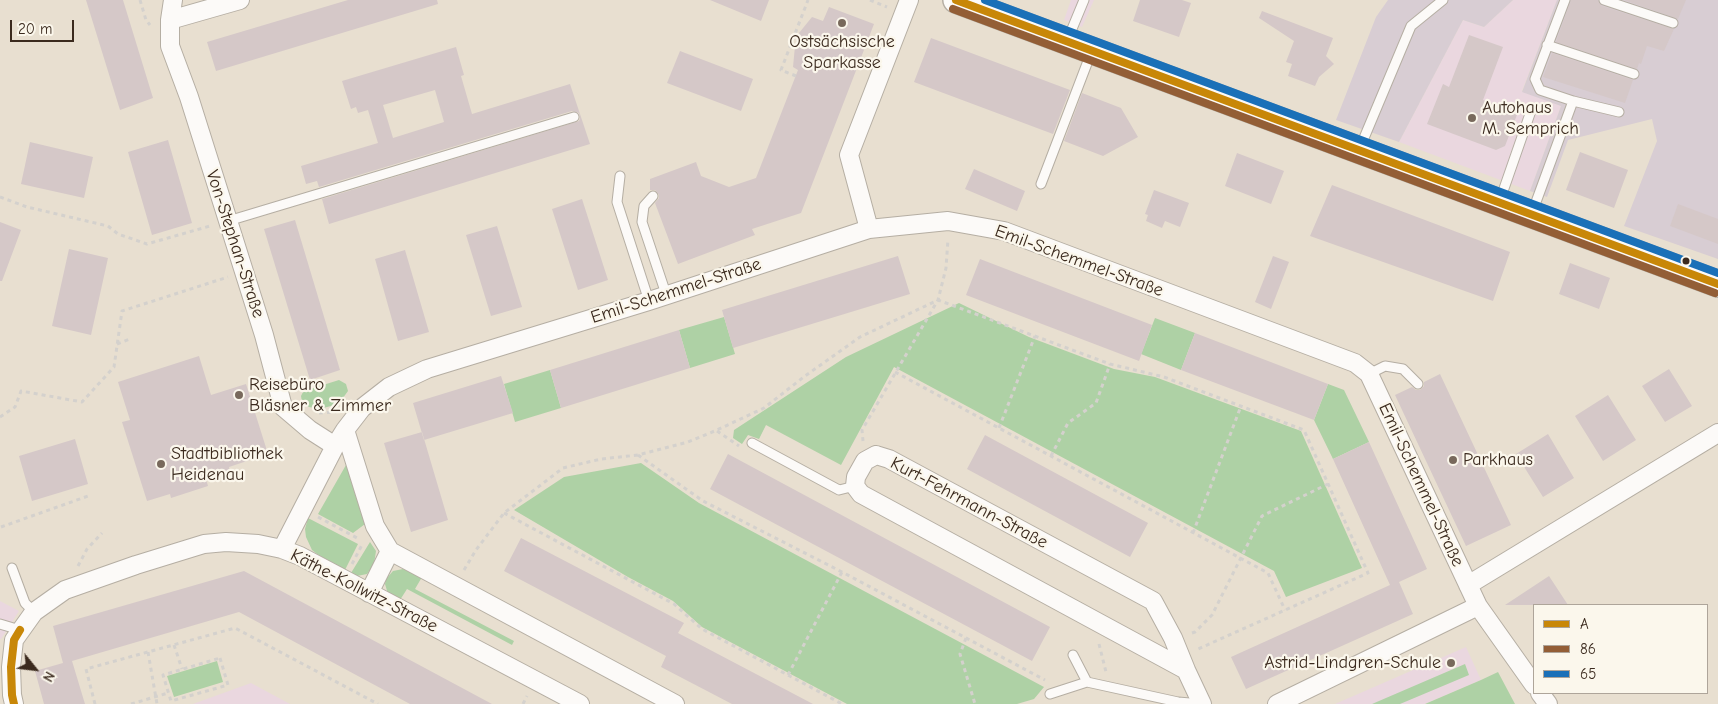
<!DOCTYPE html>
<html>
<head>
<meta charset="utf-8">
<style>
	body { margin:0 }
	#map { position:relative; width:1718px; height:704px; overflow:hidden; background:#e8dfd0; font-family:"Comic Neue",sans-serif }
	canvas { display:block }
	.legend { position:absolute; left:1533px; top:604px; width:175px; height:90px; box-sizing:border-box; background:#fbf7ec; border:1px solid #aea59a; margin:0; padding:6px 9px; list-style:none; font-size:15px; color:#3b2a1e }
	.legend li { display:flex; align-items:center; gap:10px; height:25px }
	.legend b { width:25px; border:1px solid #aea59a }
	.north { position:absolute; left:10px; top:644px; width:50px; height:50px; -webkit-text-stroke:4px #fbf7ec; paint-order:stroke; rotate:119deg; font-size:14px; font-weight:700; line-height:20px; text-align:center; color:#3b2a1e }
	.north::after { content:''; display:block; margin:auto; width:18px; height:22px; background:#3b2a1e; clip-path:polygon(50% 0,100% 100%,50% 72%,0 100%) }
	.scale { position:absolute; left:10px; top:20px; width:64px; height:22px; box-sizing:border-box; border:2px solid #3b2a1e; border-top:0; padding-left:6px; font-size:15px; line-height:18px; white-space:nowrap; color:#3b2a1e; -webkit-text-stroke:4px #fbf7ec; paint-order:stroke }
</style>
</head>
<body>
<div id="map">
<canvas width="1718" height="704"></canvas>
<ul class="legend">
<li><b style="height:6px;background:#c88708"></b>A</li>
<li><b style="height:6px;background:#935e36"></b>86</li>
<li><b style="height:6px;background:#1a70b8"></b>65</li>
</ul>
<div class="north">N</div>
<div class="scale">20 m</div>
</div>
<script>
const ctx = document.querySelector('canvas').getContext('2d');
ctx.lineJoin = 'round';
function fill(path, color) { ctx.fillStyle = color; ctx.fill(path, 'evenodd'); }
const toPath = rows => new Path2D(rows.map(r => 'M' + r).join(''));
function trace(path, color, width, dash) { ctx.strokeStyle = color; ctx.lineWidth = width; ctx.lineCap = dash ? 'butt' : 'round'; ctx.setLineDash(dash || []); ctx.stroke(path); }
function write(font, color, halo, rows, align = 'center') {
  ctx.font = font + ' "Comic Neue",sans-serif'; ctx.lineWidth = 4.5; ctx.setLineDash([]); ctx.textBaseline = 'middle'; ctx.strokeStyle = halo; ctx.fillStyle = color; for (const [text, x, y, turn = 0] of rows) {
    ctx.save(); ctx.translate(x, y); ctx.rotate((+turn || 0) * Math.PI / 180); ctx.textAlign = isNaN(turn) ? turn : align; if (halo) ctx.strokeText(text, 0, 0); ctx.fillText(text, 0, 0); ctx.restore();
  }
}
fill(toPath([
	[1071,0,1094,0,1082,27,1064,20],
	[1513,0,1557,0,1522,91,1561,106,1530,191,1399,142,1463,20,1484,27],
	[0,601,19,611,1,639,0,639],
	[1466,647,1481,680,1425,704,1335,704],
	[251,683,290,704,193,704]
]), '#ead7df');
fill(toPath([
	[1388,0,1513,0,1484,27,1463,20,1399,142,1336,120,1376,17],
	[1557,0,1718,0,1718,259,1624,226,1657,141,1652,119,1568,140,1547,197,1530,191,1561,106,1522,92]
]), '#d8cdd3');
fill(toPath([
	[959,303,1029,337,1114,369,1155,377,1301,431,1362,568,1286,597,1274,571,894,367,841,465,766,425,759,439,748,435,742,444,733,438,734,430,846,357],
	[724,317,735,354,690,368,679,330],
	[1155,318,1195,333,1181,370,1141,354],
	[550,370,561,408,515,422,504,384],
	[339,380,346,384,348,391,340,402,335,405,319,409,309,407,302,402,301,396,303,392,307,390],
	[1328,384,1344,390,1369,442,1333,459,1314,420],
	[641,463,699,503,1044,687,1034,699,1017,704,847,704,702,627,673,601,628,577,514,510,564,477],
	[346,465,348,466,365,524,353,533,318,514],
	[308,518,358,544,345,570,317,554,312,550,306,537,305,529],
	[370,542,376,551,374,564,367,574,357,576,351,573],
	[403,569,422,577,415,589,514,641,512,645,407,589,400,600,388,594,385,584,386,579,393,571],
	[217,661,223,682,174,697,167,676],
	[1465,664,1469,675,1400,704,1372,704],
	[1498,672,1515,704,1425,704,1481,680]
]), '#aed1a5');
fill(toPath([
	[86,0,123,0,153,98,120,110],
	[348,0,437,0,438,4,216,71,207,42],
	[710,0,769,0,761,21],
	[1140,0,1182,0,1191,3,1179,37,1133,21],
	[1571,0,1598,0,1602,6,1674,29,1664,51,1647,46,1641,64,1639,63,1637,69,1556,42],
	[1624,0,1686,0,1678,19],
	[829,7,874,24,801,213,752,229,755,235,678,264,655,203,659,198,659,195,655,190,650,190,650,179,696,162,701,176,729,187,756,178,798,70,793,67,795,46,799,33,812,17,823,21],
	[1262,11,1333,38,1326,56,1334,64,1319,77,1315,86,1288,76,1292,64,1286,62,1294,41,1259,18],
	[1469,35,1503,47,1483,100,1518,112,1505,146,1496,150,1427,124,1443,84,1449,87],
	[931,38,1070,90,1053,134,914,82],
	[456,47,464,75,461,76,472,114,570,84,590,144,329,224,322,199,579,121,580,118,579,113,572,111,319,187,317,181,306,184,301,166,378,143,368,110,358,113,356,107,351,109,342,81],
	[435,90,444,122,393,138,383,105],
	[680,51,753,79,741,111,667,83],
	[1552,53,1633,80,1625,103,1543,77],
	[1082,93,1121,108,1138,137,1103,156,1064,141],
	[168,140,192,223,152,235,128,152],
	[30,142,93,157,84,198,21,184],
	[1580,152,1628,170,1614,208,1566,190],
	[1237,153,1284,171,1271,204,1225,186],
	[974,169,1025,191,1017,211,965,189],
	[1332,185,1510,252,1493,301,1310,236],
	[1154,190,1189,203,1180,227,1165,221,1162,228,1146,221,1148,215,1145,214],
	[582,199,608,280,578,290,552,209],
	[1678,204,1718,219,1718,244,1670,226],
	[295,220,340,370,310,380,264,229],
	[0,222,21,230,2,281,0,281],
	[497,226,522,307,491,316,466,235],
	[69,249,108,258,91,335,52,326],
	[405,250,429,332,398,341,375,259],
	[898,256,910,294,733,348,722,310],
	[1273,256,1289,262,1271,309,1255,302],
	[980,259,1152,325,1139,361,966,295],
	[1570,263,1610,278,1599,309,1559,294],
	[679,330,690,368,561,408,550,370],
	[1195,333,1328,384,1314,420,1181,370],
	[199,356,211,395,246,384,268,454,229,467,230,472,206,479,208,486,171,498,170,494,147,501,122,422,130,420,118,382],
	[1669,369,1692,406,1665,422,1642,386],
	[1440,374,1511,525,1466,546,1395,395,1412,387,1416,390,1420,390,1424,386,1424,382],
	[501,376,513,413,424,440,413,403],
	[1608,395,1636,440,1603,461,1575,416],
	[422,432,448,520,411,532,384,443],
	[1548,434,1574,478,1543,497,1516,454],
	[985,435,1148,523,1130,557,967,469],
	[75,439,88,484,32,501,19,456],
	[1369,442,1427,569,1399,582,1413,614,1246,689,1231,657,1390,585,1333,459],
	[728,454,1050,627,1032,661,710,489],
	[521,538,684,623,678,633,813,704,732,704,661,667,666,656,504,571],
	[244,571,492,704,410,704,239,612,72,661,85,704,44,704,35,671,63,663,53,626],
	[1549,576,1568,605,1505,605]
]), '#d5c8c8');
const lane = toPath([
	[1604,0,1673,23],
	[1067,41,1084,0],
	[1547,45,1634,74],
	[1573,101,1619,112],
	[1359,150,1411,26,1443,0],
	[620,176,617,202,649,301],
	[1041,184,1091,53],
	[653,196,644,206,642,222,666,294],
	[1500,200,1532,108],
	[1532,213,1573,101,1540,90,1535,79,1565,0],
	[228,221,574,117],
	[1369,374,1385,366,1403,369,1418,384],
	[752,443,839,490,855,486],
	[12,568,25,603,34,612],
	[0,624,20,630],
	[1073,655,1087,682],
	[1050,694,1087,682,1178,702,1202,704]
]);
const street = toPath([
	[173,0,170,20,170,46,189,97,264,335,283,407,310,430,335,446],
	[170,20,240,0],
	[869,229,849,155,909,0],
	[345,430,375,526,390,551,369,593],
	[876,455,889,459,1153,601,1173,638,1186,670,861,494,855,486,856,477,865,461,876,455],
	[282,549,335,446,345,430,362,408,389,387,427,369,649,301,869,229,948,221,1004,231,1355,363,1369,374,1478,606,1534,685],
	[390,551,675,704],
	[1468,585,1718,433],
	[1186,670,1202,704],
	[1540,693,1548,704],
	[14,704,12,695,11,667,14,640,34,612,65,590,136,565,204,544,226,542,258,544,282,549,300,556,580,704],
	[1277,704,1478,606]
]);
const secondary = toPath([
	[956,0,1718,284]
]);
trace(lane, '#b5aea3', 11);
trace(street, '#b5aea3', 20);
trace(secondary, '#b5aea3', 28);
trace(toPath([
	[140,0,146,20,150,25],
	[870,0,887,7],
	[796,76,781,70,808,0],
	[0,197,27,207,108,226,118,234,147,244,210,226],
	[117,344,130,339],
	[895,372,1268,573,1285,610],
	[319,413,336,412],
	[0,417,15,407,21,391,82,402,114,367,122,311,228,277],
	[999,428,1035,336],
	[717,431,739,446],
	[863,441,862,430,938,300,946,268,948,239],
	[638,455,703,501,842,572,1045,680],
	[1051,456,1068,423,1096,403,1110,364],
	[504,513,674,604,702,629,842,704],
	[318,517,359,539],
	[1,527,91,495],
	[1193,533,1241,406],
	[352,564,363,543],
	[78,566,87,549,102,533],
	[464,570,476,550,504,513,563,468,601,459,638,455,688,442,717,430,764,408,805,376,860,337,938,300,1110,364,1164,377,1304,430,1368,573,1198,649],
	[1192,633,1195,632,1212,615,1262,516,1328,484],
	[966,638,960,654,975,704],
	[1099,644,1106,672],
	[174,645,182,669],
	[148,652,157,704],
	[220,658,228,685,171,701,163,675,220,658],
	[788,675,842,572],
	[95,704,86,669,235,628,378,704],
	[131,704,168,693],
	[523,704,527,696]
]), '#d4d1cd', 3, [4, 4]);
trace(lane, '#fcfaf8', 9);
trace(street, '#fcfaf8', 18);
trace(secondary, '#fcfaf8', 25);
trace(toPath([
	[956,0,1718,284],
	[14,704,12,695,11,667,14,640,20,630]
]), '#c88708', 8);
trace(toPath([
	[953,9,1715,293]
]), '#935e36', 8);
trace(toPath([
	[985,0,1718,273]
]), '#1a70b8', 8);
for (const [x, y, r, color] of [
	[842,23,5,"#78695c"],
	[1472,118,5,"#78695c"],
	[1686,261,4.5,"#3b2a1e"],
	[239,395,5,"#78695c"],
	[1453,460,5,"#78695c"],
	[161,464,5,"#78695c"],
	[1451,663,5,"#78695c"]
]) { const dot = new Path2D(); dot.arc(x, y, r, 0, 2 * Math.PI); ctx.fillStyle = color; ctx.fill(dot); trace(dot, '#fbf7ec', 2); }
write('18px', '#3b2a1e', '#fbf7ec', [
	["Ostsächsische",842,42,"center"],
	["Sparkasse",842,63,"center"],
	["Autohaus",1482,108],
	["M. Semprich",1482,129],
	["Reisebüro",249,385],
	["Bläsner & Zimmer",249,406],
	["Stadtbibliothek",171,454],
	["Heidenau",171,475],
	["Parkhaus",1463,460],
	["Astrid-Lindgren-Schule",1441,663,"right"]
], 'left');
write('18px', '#3b2a1e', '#fbf7ec', [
	["Von-Stephan-Straße",235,244,72],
	["Emil-Schemmel-Straße",1079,261,20],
	["Emil-Schemmel-Straße",676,291,-18],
	["Emil-Schemmel-Straße",1421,485,65],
	["Kurt-Fehrmann-Straße",969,503,28],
	["Käthe-Kollwitz-Straße",364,591,27]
]);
</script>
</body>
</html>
